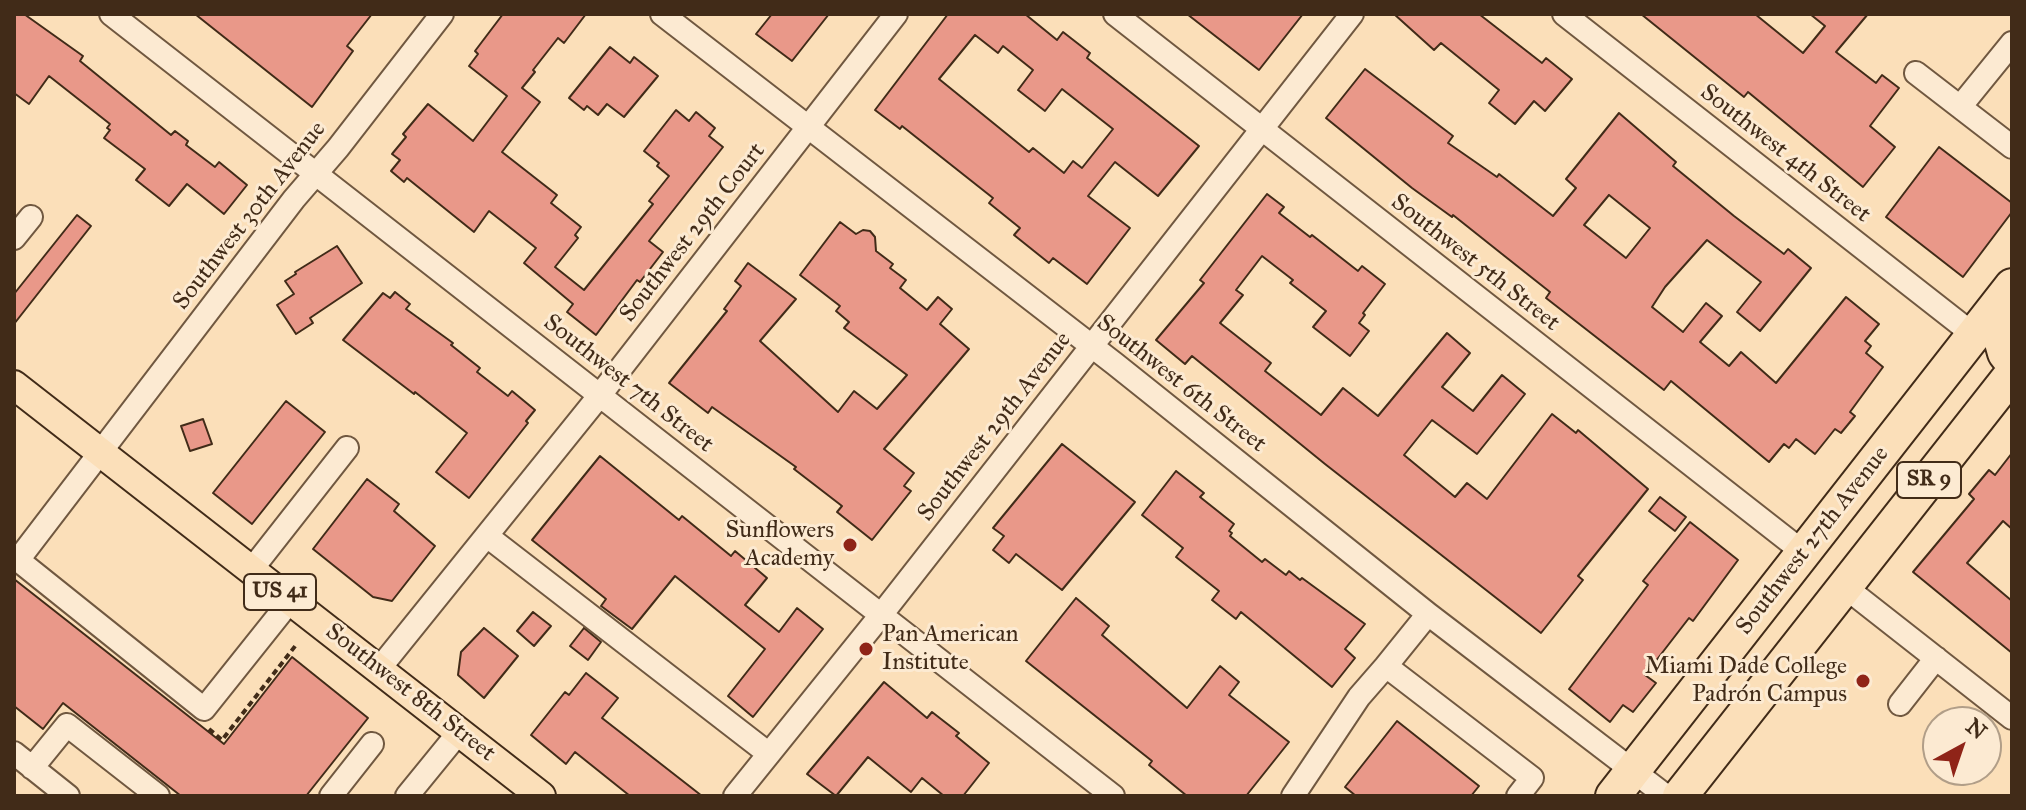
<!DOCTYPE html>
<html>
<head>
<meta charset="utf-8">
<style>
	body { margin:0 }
	#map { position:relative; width:2026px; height:810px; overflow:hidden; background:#fbdfb9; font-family:"IM FELL Great Primer",serif }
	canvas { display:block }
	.frame { position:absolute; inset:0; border:16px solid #412b18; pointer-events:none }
	.north { position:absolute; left:1922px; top:706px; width:80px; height:80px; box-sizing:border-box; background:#fcead2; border:2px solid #b19e88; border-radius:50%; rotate:40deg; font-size:22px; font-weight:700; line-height:32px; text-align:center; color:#412b18 }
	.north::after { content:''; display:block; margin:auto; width:28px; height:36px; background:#8f2418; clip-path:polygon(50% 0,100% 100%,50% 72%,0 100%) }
</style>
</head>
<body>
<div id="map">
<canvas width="2026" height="810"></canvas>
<div class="frame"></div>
<div class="north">N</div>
</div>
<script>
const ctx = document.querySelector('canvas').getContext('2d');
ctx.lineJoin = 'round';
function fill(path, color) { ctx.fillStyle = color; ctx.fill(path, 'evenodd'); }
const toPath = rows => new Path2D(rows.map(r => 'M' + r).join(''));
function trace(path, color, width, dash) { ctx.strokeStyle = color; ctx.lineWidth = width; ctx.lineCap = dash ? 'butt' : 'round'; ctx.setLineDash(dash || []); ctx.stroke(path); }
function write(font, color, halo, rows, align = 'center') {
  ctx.font = font + ' "IM FELL Great Primer",serif'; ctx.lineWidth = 6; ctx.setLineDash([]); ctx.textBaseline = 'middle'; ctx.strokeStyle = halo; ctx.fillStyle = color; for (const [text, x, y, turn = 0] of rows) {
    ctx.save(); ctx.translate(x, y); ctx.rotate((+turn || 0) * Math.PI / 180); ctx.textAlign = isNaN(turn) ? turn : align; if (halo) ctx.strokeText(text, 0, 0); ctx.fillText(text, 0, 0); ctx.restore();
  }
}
const building = toPath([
	[14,14,24,14,83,56,80,61,171,135,175,131,188,141,186,145,215,167,219,162,247,185,224,214,187,184,169,206,136,180,145,169,104,138,110,130,107,128,110,124,49,76,29,104,14,93,14,14],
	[195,14,372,14,347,46,353,51,312,107,195,14],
	[503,14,586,14,564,43,558,38,533,70,535,72,522,88,540,102,502,152,557,195,551,203,581,227,575,235,578,238,555,267,584,290,653,204,649,201,669,176,657,166,659,163,644,151,676,110,689,121,696,112,715,128,709,136,723,147,649,241,663,252,640,282,637,280,596,335,567,312,573,304,524,263,536,248,489,211,474,232,407,178,404,182,391,171,400,160,392,154,406,137,403,134,428,104,473,141,507,96,469,66,478,54,475,51,503,14],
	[772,14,829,14,792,61,756,34,772,14],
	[948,14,1025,14,1057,40,1063,32,1090,53,1087,58,1199,146,1158,196,1115,162,1088,196,1130,228,1087,284,1053,258,1049,263,1014,235,1020,228,989,203,993,198,902,126,900,129,875,110,948,14],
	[975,35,998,53,1003,46,1033,70,1018,90,1045,111,1062,89,1113,129,1082,168,1073,161,1064,173,1033,148,1029,152,939,79,975,35],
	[1187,14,1303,14,1259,70,1187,14],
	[1394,14,1479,14,1542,63,1546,58,1572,79,1545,111,1534,101,1515,124,1489,103,1499,90,1441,43,1434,50,1394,14],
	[1641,14,1755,14,1803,53,1825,26,1810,14,1868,14,1836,52,1876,83,1882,75,1899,88,1870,126,1895,147,1863,187,1748,92,1744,97,1641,14],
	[610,47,630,63,634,57,658,76,624,117,607,104,598,115,587,106,584,110,569,98,610,47],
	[1365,69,1453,136,1448,143,1497,177,1499,174,1553,216,1576,188,1566,179,1619,113,1676,162,1673,166,1734,216,1784,254,1788,249,1811,268,1760,331,1737,312,1761,282,1707,240,1665,287,1652,307,1683,332,1706,303,1722,316,1700,342,1729,366,1741,352,1776,383,1846,297,1879,324,1865,341,1871,346,1866,353,1883,367,1850,412,1855,416,1841,433,1835,429,1815,454,1796,439,1789,448,1784,444,1769,462,1671,381,1664,390,1546,298,1550,292,1502,254,1453,215,1452,217,1412,188,1326,118,1365,69],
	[1609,195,1650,228,1626,258,1584,225,1609,195],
	[1939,147,2012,203,2012,212,1963,277,1886,217,1939,147],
	[1267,194,1284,207,1279,213,1310,237,1312,235,1358,271,1362,266,1385,284,1363,313,1365,315,1359,323,1369,331,1350,356,1313,327,1326,311,1290,283,1293,280,1262,256,1236,290,1243,295,1220,323,1271,363,1265,371,1321,415,1343,388,1378,416,1447,333,1470,353,1442,387,1473,411,1502,375,1525,394,1477,454,1432,420,1404,455,1455,497,1467,483,1487,499,1552,414,1576,433,1578,430,1648,489,1578,576,1583,580,1541,633,1325,464,1192,356,1185,364,1156,340,1204,283,1200,280,1267,194],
	[77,215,91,226,14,324,14,294,77,215],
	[840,222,856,234,863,230,870,231,875,237,876,251,893,264,890,268,906,280,900,288,927,310,938,297,952,309,940,324,969,349,884,449,914,473,904,486,911,491,872,540,837,512,842,506,794,469,796,467,712,407,708,413,669,383,727,311,724,309,741,286,735,281,748,263,796,299,760,341,838,412,854,391,877,409,907,375,844,328,849,322,836,311,840,306,800,275,840,222],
	[337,246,362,283,310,318,313,323,296,334,277,305,294,294,285,281,296,274,295,272,337,246],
	[395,292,410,304,406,309,453,343,451,345,480,368,477,372,508,396,512,391,535,410,526,421,528,423,469,498,436,472,467,433,415,392,414,394,343,340,383,293,390,298,395,292],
	[286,401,325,432,252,524,213,493,286,401],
	[203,419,212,444,190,451,181,426,203,419],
	[1062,444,1135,502,1062,590,1016,554,1009,563,993,550,1004,536,993,528,1062,444],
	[2012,453,2012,529,2003,521,1967,563,2012,601,2012,653,1913,572,1974,499,1969,494,1989,470,1995,475,2012,453],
	[600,456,679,520,682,516,731,556,735,551,767,578,745,605,779,632,797,608,823,629,753,717,728,696,765,649,675,576,632,629,601,606,606,599,532,540,600,456],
	[1176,471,1204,493,1200,497,1234,524,1229,531,1232,533,1230,536,1262,562,1265,559,1286,575,1289,571,1300,580,1302,578,1365,624,1345,649,1355,658,1332,687,1241,612,1236,619,1212,600,1219,591,1176,557,1183,548,1142,515,1176,471],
	[367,479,399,504,394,511,435,546,392,601,373,597,313,549,367,479],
	[1660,497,1686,517,1675,531,1649,511,1660,497],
	[1690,522,1738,560,1693,621,1689,618,1645,675,1656,683,1633,712,1623,705,1610,722,1569,689,1648,585,1643,581,1690,522],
	[14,579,224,744,292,657,368,718,306,796,181,796,63,703,43,729,14,706,14,579],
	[1076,598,1109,626,1102,635,1187,708,1220,666,1239,682,1229,695,1289,742,1246,796,1187,796,1149,765,1152,761,1026,661,1076,598],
	[533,612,551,626,534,646,517,631,533,612],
	[484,628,518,656,484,698,458,675,461,652,484,628],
	[584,628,601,642,588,660,570,646,584,628],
	[586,673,618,698,602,718,702,796,630,796,575,752,566,764,531,735,565,692,569,695,586,673],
	[884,682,927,718,932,712,959,733,956,736,989,763,963,796,944,796,922,778,911,792,868,757,836,796,807,774,884,682],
	[1397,721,1479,786,1471,796,1356,796,1345,787,1397,721]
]);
fill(building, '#e99889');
trace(building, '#412b18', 2);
const minor = toPath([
	[111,14,1113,796],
	[662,14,1115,364,1428,614,1666,796],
	[1115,14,1803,552],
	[1564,14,1974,335],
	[1916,73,2012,147],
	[1960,107,2012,43],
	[14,238,31,217],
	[487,536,769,754],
	[252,569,347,448],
	[1845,587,2012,718],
	[291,600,204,709,18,560,294,199,338,148,442,14],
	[1428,614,1386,666,1532,778,1518,796],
	[379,669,600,395,896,14],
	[1900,704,1936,658],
	[14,753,68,796],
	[32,768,67,725,158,796],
	[331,796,372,744],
	[407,796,460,731],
	[735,796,881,615,1352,14],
	[1293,796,1359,697,1386,666]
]);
const major = toPath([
	[14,385,541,796]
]);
const highway = toPath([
	[2008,296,1998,328,2005,353,2012,362],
	[1613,796,2012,286],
	[1680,796,2012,374]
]);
trace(minor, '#705840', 26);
trace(major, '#412b18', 32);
trace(highway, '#412b18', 38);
trace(toPath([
	[209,729,222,740,296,645]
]), '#412b18', 4, [6, 4]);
trace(minor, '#fcead2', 22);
trace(major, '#fbdfb9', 28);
trace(highway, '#fbdfb9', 34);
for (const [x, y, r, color] of [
	[850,545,8,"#8f2418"],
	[866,649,8,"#8f2418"],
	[1863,681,8,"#8f2418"]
]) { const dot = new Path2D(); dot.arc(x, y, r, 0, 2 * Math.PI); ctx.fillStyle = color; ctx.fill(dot); trace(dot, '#fcead2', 3); }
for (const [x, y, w] of [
	[1929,480,64],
	[280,592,72]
]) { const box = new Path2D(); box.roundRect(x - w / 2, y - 18, w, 36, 6); ctx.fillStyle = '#fcead2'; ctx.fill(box); trace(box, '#412b18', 2); }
write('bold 22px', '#412b18', null, [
	["SR 9",1929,480],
	["US 41",280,592]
]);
write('24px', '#412b18', '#fcead2', [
	["Southwest 4th Street",1785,154,38],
	["Southwest 30th Avenue",250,216,-52],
	["Southwest 29th Court",693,233,-52],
	["Southwest 5th Street",1475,263,38],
	["Southwest 7th Street",628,384,38],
	["Southwest 6th Street",1181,384,38],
	["Southwest 29th Avenue",995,427,-52],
	["Southwest 27th Avenue",1813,541,-52],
	["Southwest 8th Street",410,693,38]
]);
write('24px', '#412b18', '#fcead2', [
	["Sunflowers",834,531],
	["Academy",834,559],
	["Pan American",882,635,"left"],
	["Institute",882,663,"left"],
	["Miami Dade College",1847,667],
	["Padrón Campus",1847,695]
], 'right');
</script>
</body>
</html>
